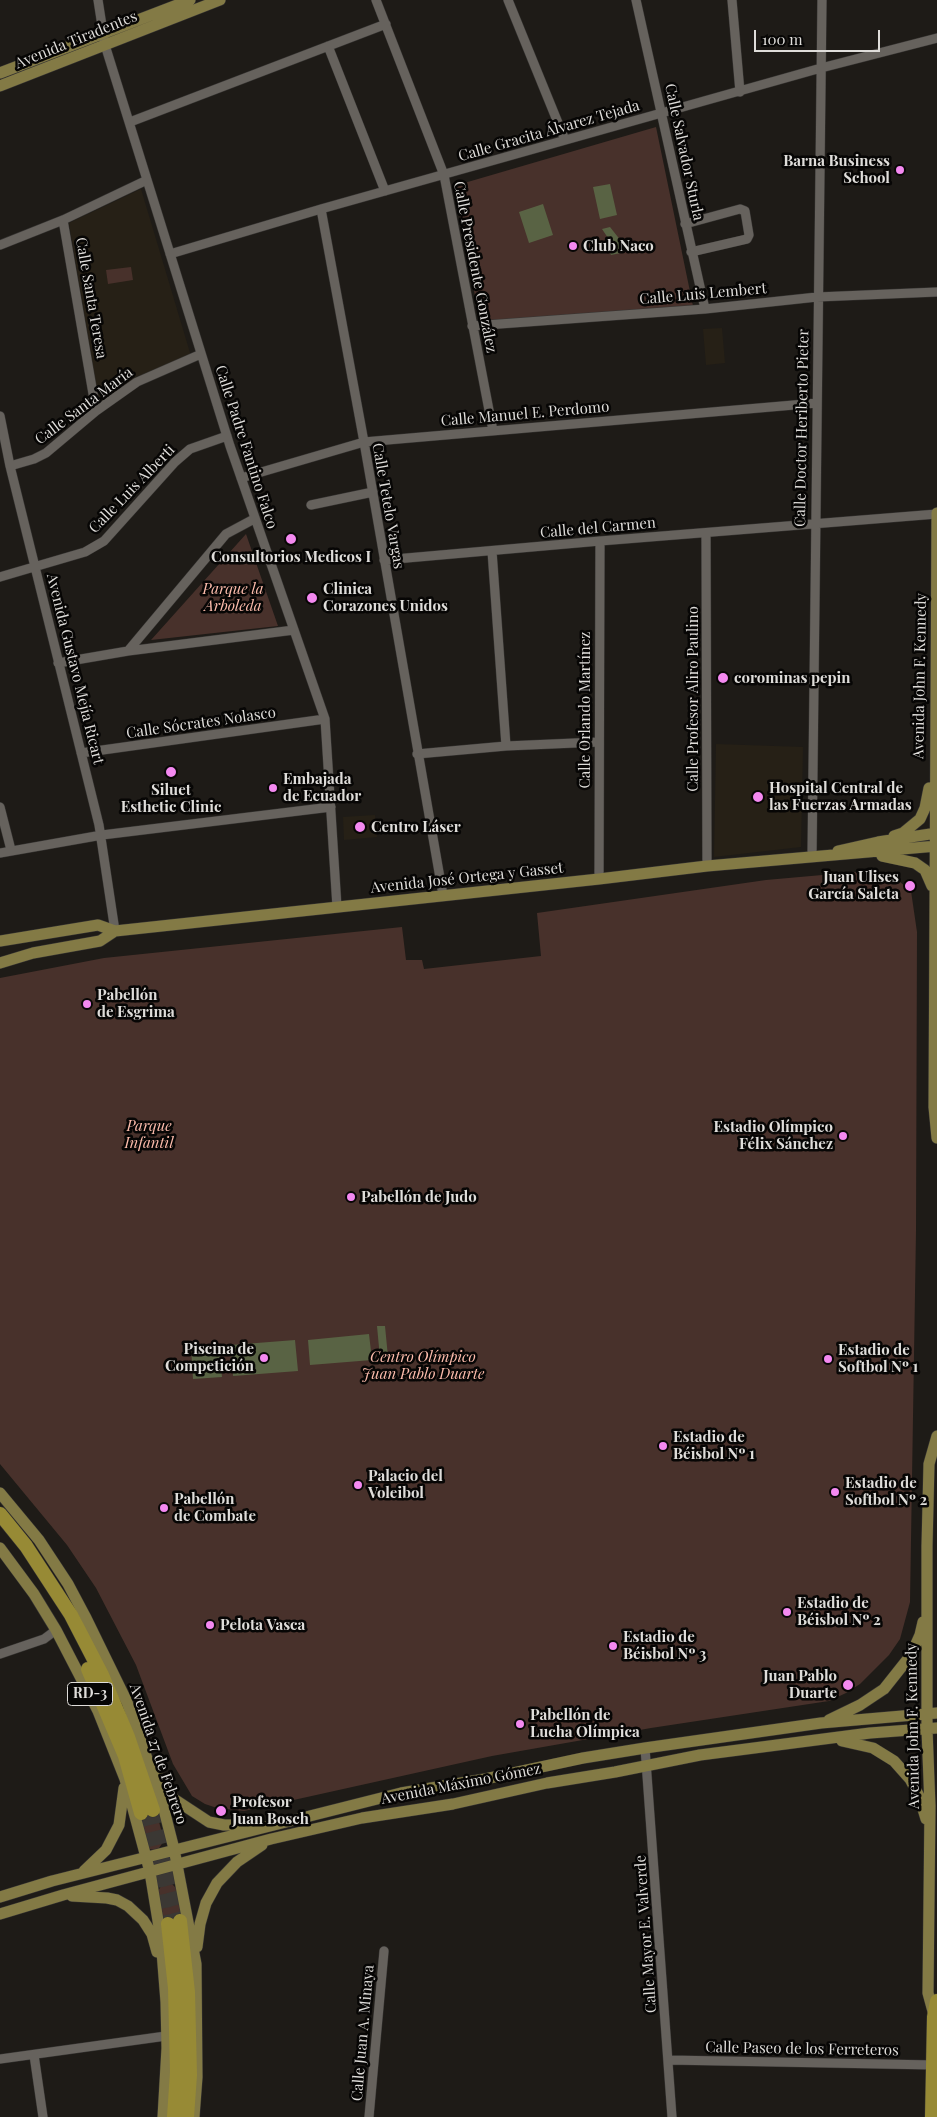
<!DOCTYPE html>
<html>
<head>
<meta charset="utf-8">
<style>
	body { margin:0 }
	#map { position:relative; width:937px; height:2117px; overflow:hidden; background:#1e1b17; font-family:"Playfair Display",serif }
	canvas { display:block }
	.scale { position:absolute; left:754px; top:30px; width:126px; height:22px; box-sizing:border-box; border:2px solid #dfddda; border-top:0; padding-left:6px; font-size:15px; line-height:18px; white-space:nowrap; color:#dfddda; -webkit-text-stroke:4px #070605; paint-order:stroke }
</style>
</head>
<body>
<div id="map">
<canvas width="937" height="2117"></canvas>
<div class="scale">100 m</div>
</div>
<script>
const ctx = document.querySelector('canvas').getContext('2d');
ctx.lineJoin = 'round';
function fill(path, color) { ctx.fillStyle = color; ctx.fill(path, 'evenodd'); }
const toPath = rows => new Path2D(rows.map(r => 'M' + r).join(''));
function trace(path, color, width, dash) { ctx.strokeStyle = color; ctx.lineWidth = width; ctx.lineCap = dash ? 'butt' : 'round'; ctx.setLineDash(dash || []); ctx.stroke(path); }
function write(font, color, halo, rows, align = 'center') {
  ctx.font = font + ' "Playfair Display",serif'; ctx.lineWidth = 5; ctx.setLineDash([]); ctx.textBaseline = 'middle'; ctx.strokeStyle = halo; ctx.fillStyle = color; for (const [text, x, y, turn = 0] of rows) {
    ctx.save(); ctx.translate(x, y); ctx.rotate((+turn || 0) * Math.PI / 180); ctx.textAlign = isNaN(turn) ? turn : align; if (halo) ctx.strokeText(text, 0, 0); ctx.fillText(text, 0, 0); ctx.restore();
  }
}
fill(toPath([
	[141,189,191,356,136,377,99,404,69,223],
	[722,328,725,363,706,365,703,329],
	[716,744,803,747,801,847,714,857],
	[375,815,377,837,344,840,343,817]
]), '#262016');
fill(toPath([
	[656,127,693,306,480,322,454,186],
	[131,267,133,280,108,284,106,270],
	[246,534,278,626,151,640],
	[856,872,900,882,911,891,917,932,916,1231,910,1602,900,1639,889,1655,860,1684,846,1693,829,1701,651,1728,492,1756,244,1811,217,1808,205,1804,192,1796,173,1764,136,1665,96,1588,67,1545,0,1464,0,978,104,958,402,927,406,960,422,960,424,969,541,956,537,913,766,880],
	[156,1810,164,1841,159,1848,154,1850,146,1848,137,1815],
	[172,1884,179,1891,184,1919,164,1923,157,1893,161,1886]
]), '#48312b');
fill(toPath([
	[610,184,617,215,600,219,593,187],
	[543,204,553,235,529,243,519,212],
	[610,227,625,246,621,253,611,255,607,246,608,238,602,229],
	[377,1326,385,1326,388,1357,380,1358],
	[369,1334,372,1360,310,1365,308,1340],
	[295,1340,298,1371,233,1376,231,1345],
	[219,1344,222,1377,193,1379,191,1347]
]), '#596344');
trace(toPath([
	[153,1810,180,1921],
	[141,1813,158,1875,168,1924]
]), '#3b3834', 14, [14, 7]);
const minor = toPath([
	[98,0,105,45,230,446,325,719,337,907],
	[376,0,444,175,493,431],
	[508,0,565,140],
	[636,0,705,309],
	[732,0,740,92],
	[328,46,385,191],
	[130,122,386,24],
	[321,209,364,442,443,895],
	[63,220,96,411],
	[685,224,740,209,745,211,749,235,747,239,691,252],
	[0,245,63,220,147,180],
	[170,254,321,209,821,68,937,38],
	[472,326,705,309,817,297,937,292],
	[0,416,10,466,99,825,115,931],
	[10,466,34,459,46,453,96,411,137,382,201,354],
	[241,478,364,442,817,403],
	[311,505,373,492],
	[706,533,707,866],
	[492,551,506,746],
	[384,560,600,541,937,514],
	[0,577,85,552,104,541,175,462,190,449,227,436],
	[128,651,226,534,254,519],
	[58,663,128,651,294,630],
	[81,753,325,719],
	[417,754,506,746,598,742],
	[0,807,11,850],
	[0,853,102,835,331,807],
	[812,856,822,0],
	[599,879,600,541],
	[0,1654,44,1639,56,1630],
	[645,1748,672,2117],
	[34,2055,43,2117],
	[0,2059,166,2036],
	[669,2060,934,2065],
	[369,2117,384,1951]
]);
const major = toPath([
	[0,73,190,0],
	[0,86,220,0],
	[937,513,934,1107,937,1138],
	[894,836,903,833,920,819,925,808,929,788],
	[838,851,878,842,937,833],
	[882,856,915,863,925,870,932,886],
	[0,941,98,925,115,931,599,879,707,866,937,846],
	[0,963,33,953,100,941,115,931],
	[0,1493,39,1540,68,1584,85,1616,127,1702,161,1798,174,1849,196,1964,197,2077,194,2117],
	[0,1548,34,1594,56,1630,98,1711,125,1779,150,1872,161,1939,166,2002,167,2048,163,2117],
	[829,1720,860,1705,884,1689,911,1655,920,1635,923,1622],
	[842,1741,873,1748,894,1761,910,1779,919,1796,926,1819],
	[159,1778,174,1799,209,1822,224,1825,252,1825],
	[84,1871,106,1850,119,1825,124,1788],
	[72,1896,107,1898,117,1900,128,1906,143,1920,152,1934,157,1952],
	[0,1897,52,1881,401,1793,485,1779,583,1758,645,1748,821,1723,937,1713],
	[0,1914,63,1895,271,1839,362,1818,453,1804,547,1783,615,1772,700,1755,870,1733,937,1728],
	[197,1947,200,1924,206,1903,217,1883,237,1862,262,1845],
	[934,2015,928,1993,930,1806,927,1729,927,1546,929,1464,937,1436]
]);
const highway = toPath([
	[0,1514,26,1546,71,1615,102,1675,128,1737,153,1810],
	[88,1669,125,1756,141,1813],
	[180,1921,188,1992,190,2075,187,2117],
	[168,1924,175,1988,177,2072,174,2117],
	[932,2117,934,2017,937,2001]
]);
trace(minor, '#373533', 10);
trace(major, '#373533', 12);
trace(highway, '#373533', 15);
trace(minor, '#66625d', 9);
trace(major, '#837a45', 11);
trace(highway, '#978a35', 14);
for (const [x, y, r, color] of [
	[900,170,5,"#f489f0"],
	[573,246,5,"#f489f0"],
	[291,539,6,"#f489f0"],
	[312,598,6,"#f489f0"],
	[723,678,6,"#f489f0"],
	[171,772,6,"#f489f0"],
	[273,788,5,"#f489f0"],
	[758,797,6,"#f489f0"],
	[360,827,6,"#f489f0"],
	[910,886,6,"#f489f0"],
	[87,1004,5,"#f489f0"],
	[843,1136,5,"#f489f0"],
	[351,1197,5,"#f489f0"],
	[264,1358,5,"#f489f0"],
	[828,1359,5,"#f489f0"],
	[663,1446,5,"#f489f0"],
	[358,1485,5,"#f489f0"],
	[835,1492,5,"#f489f0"],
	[164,1508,5,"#f489f0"],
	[787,1612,5,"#f489f0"],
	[210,1625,5,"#f489f0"],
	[613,1646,5,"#f489f0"],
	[848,1685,6,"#f489f0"],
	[520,1724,5,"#f489f0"],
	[221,1811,6,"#f489f0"]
]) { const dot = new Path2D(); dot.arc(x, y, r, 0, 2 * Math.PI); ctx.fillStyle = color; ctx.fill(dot); trace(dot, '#070605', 2); }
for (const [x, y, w] of [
	[90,1694,45]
]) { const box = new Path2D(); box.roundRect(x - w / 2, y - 11.5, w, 23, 4); ctx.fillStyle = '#070605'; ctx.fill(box); trace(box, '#dfddda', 1); }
write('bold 14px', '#dfddda', null, [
	["RD-3",90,1694]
]);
write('15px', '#dfddda', '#070605', [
	["Avenida Tiradentes",76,40,-22],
	["Calle Gracita Álvarez Tejada",549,131,-16],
	["Calle Salvador Sturla",684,152,78],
	["Calle Presidente González",475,267,79],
	["Calle Luis Lembert",703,294,-5],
	["Calle Santa Teresa",91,298,80],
	["Calle Santa María",84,406,-37],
	["Calle Manuel E. Perdomo",525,414,-5],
	["Calle Doctor Heriberto Pieter",802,428,-89],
	["Calle Padre Fantino Falco",246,447,72],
	["Calle Luis Alberti",132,489,-46],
	["Calle Tetelo Vargas",388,506,80],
	["Calle del Carmen",598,528,-5],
	["Avenida Gustavo Mejía Ricart",75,669,76],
	["Avenida John F. Kennedy",920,676,-89],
	["Calle Profesor Aliro Paulino",693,699,-90],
	["Calle Orlando Martínez",585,710,-90],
	["Calle Sócrates Nolasco",201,723,-8],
	["Avenida José Ortega y Gasset",467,878,-6],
	["Avenida John F. Kennedy",913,1726,-91],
	["Avenida 27 de Febrero",158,1754,71],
	["Avenida Máximo Gómez",461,1784,-11],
	["Calle Mayor E. Valverde",646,1934,-94],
	["Calle Juan A. Minaya",363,2033,-85],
	["Calle Paseo de los Ferreteros",802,2049,1]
]);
write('bold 15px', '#dfddda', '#070605', [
	["Barna Business",890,161,"right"],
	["School",890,178,"right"],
	["Club Naco",583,246],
	["Consultorios Medicos I",291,557,"center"],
	["Clinica",323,589],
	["Corazones Unidos",323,606],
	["corominas pepin",734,678],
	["Embajada",283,779],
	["de Ecuador",283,796],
	["Hospital Central de",769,788],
	["las Fuerzas Armadas",769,805],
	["Siluet",171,790,"center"],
	["Esthetic Clinic",171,807,"center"],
	["Centro Láser",371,827],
	["Juan Ulises",899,877,"right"],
	["García Saleta",899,894,"right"],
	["Pabellón",97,995],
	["de Esgrima",97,1012],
	["Estadio Olímpico",833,1127,"right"],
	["Félix Sánchez",833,1144,"right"],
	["Pabellón de Judo",361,1197],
	["Piscina de",254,1349,"right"],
	["Competición",254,1366,"right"],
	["Estadio de",838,1350],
	["Softbol Nº 1",838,1367],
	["Estadio de",673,1437],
	["Béisbol Nº 1",673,1454],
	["Palacio del",368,1476],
	["Voleibol",368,1493],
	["Estadio de",845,1483],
	["Softbol Nº 2",845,1500],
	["Pabellón",174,1499],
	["de Combate",174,1516],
	["Estadio de",797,1603],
	["Béisbol Nº 2",797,1620],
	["Pelota Vasca",220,1625],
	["Estadio de",623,1637],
	["Béisbol Nº 3",623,1654],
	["Juan Pablo",837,1676,"right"],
	["Duarte",837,1693,"right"],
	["Pabellón de",530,1715],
	["Lucha Olímpica",530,1732],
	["Profesor",232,1802],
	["Juan Bosch",232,1819]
], 'left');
write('italic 15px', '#fdbcac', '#070605', [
	["Parque la",233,589],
	["Arboleda",233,606],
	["Parque",149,1126],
	["Infantil",149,1143],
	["Centro Olímpico",423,1357],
	["Juan Pablo Duarte",423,1374]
]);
</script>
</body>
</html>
